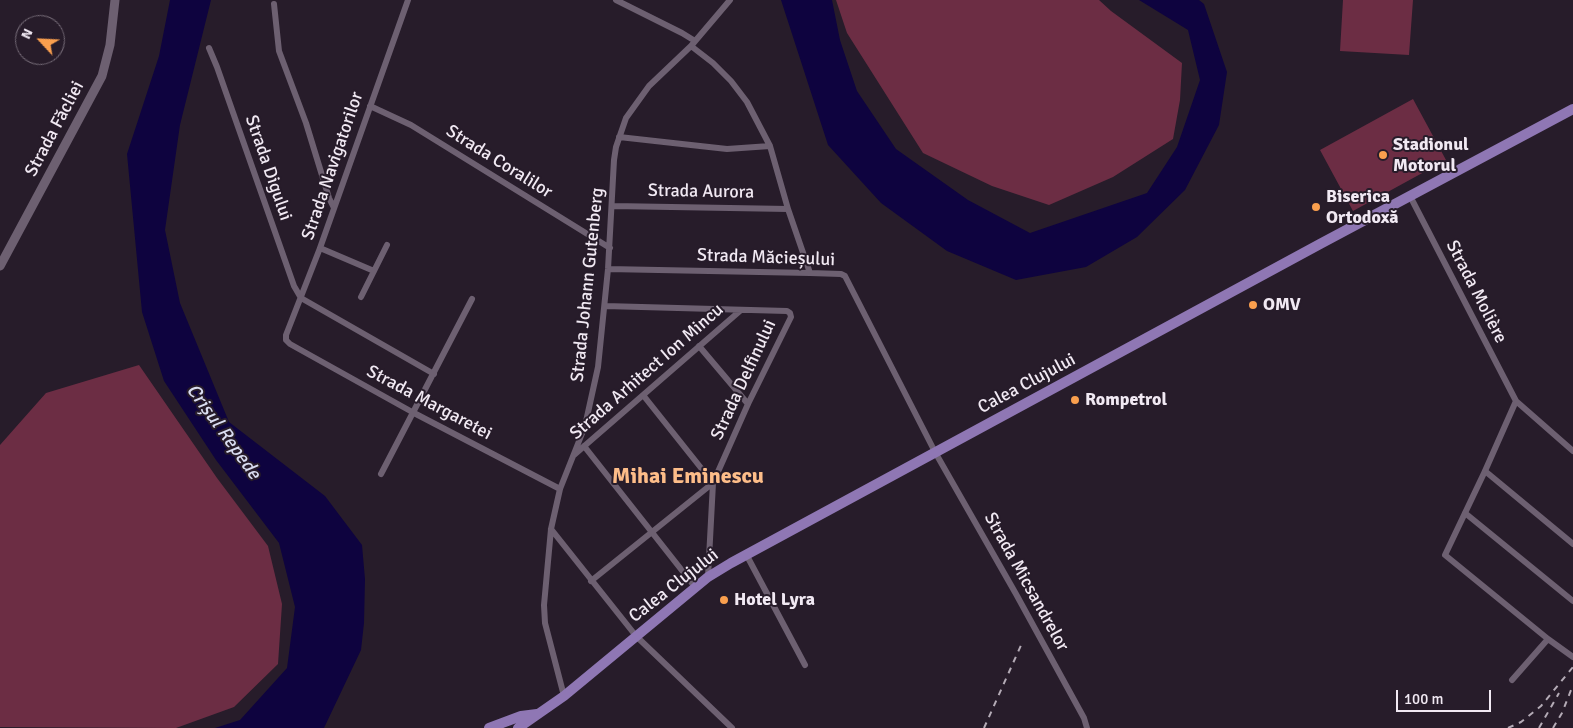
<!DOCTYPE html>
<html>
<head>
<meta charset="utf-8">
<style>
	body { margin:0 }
	#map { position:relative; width:1573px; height:728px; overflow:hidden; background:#271c2a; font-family:Signika,sans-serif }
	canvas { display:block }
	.north { position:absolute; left:15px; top:15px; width:50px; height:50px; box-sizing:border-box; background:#271c2a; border:1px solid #786e7a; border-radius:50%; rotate:295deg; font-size:14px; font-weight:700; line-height:20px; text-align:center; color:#f1e9f3 }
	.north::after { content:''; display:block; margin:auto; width:18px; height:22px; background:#fa9f4e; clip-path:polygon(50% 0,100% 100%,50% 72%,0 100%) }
	.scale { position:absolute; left:1396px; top:690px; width:95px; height:22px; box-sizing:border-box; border:2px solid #f1e9f3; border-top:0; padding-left:6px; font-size:15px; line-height:18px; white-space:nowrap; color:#f1e9f3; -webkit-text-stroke:4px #271c2a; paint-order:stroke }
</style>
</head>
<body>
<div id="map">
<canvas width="1573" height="728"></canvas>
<div class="north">N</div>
<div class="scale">100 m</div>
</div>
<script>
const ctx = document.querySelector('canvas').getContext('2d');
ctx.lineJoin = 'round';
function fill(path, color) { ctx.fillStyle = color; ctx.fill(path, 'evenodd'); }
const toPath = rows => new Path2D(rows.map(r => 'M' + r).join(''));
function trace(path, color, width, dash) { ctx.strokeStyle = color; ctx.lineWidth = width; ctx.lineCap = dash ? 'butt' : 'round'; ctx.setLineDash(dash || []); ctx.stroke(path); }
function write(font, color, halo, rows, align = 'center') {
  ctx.font = font + ' Signika,sans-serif'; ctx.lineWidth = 4; ctx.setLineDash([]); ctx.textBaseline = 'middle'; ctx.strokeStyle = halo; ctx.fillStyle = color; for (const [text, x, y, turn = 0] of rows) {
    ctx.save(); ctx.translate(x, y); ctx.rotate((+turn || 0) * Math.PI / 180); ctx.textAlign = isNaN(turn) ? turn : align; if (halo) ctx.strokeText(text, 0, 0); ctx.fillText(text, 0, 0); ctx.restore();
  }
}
fill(toPath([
	[836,0,1099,0,1111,11,1182,63,1180,100,1173,139,1113,177,1049,205,992,186,923,153,847,33],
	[1343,0,1413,0,1409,55,1340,51],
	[1413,99,1446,160,1353,211,1320,150],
	[139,365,217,478,268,546,282,604,278,664,234,707,176,728,0,727,0,445,46,393]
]), '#6c2d44');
fill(toPath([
	[170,0,211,0,180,125,165,230,180,303,229,422,325,496,362,545,365,579,364,623,361,650,324,728,215,728,240,720,287,668,295,607,279,543,216,460,164,381,142,312,127,154,159,56],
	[781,0,832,0,840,40,857,91,896,149,968,200,1030,233,1147,193,1177,147,1200,80,1188,30,1139,0,1199,0,1204,4,1227,72,1219,125,1185,190,1137,237,1086,267,1016,280,947,251,881,203,828,145]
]), '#0e033f');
trace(toPath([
	[408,0,320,248,286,335,286,340,290,344,414,413,560,489],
	[616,0,682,33,695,41],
	[274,4,279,51,306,123,329,198,334,208],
	[691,46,713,63,731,81,747,102,770,146,788,209,810,273],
	[209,48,217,67,294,286,301,298,434,374],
	[370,106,411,125,610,248],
	[619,137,727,149,770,146],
	[1410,196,1516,401,1573,451],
	[613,206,788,209],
	[320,248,374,271],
	[608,269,810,273,841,274,845,276,935,452,1016,594,1084,718,1087,728],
	[361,297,387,245],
	[605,306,787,311,790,313,791,317,748,404,713,483,708,577],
	[699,346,748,404],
	[643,395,713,483],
	[1516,401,1485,471,1445,555,1548,639,1573,657],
	[584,446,695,587],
	[574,455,741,310],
	[1485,471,1573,544],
	[381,474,472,299],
	[1465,513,1573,601],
	[551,529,636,636,732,728],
	[746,554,805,665],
	[591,581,713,483],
	[1512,680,1548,639],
	[564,696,545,623,544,605,551,529,560,489,585,426,598,367,608,269,614,160,616,147,626,118,649,86,691,46,730,0]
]), '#6d6071', 6);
trace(toPath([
	[0,266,102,76,110,45,115,0]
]), '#6d6071', 9);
trace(toPath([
	[489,728,521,716,537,714],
	[518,728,564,696,708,577,731,563,1320,244,1573,109]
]), '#8f77b4', 10);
trace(toPath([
	[984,728,1022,643],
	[1508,728,1521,722,1541,706,1573,667],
	[1539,728,1559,693],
	[1553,728,1562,713,1573,685]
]), '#b4abb6', 2, [6, 6]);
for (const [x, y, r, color] of [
	[1383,155,5,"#fa9f4e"],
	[1316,207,5,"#fa9f4e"],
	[1253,305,5,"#fa9f4e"],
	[1075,400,5,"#fa9f4e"],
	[724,600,5,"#fa9f4e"]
]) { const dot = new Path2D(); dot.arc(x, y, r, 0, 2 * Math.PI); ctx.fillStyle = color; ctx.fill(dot); trace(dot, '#271c2a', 2); }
write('18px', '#f1e9f3', '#271c2a', [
	["Strada Făcliei",55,129,-62],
	["Strada Coralilor",499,162,32],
	["Strada Navigatorilor",333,166,-71],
	["Strada Digului",268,168,71],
	["Strada Aurora",701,192,1],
	["Strada Măcieșului",766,258,2],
	["Strada Johann Gutenberg",588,285,-84],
	["Strada Molière",1476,292,63],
	["Strada Arhitect Ion Mincu",647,372,-41],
	["Strada Delfinului",744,380,-65],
	["Calea Clujului",1027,384,-28],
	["Strada Margaretei",429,403,28],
	["Strada Micsandrelor",1026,582,61],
	["Calea Clujului",674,586,-38]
]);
write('bold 18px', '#f1e9f3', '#271c2a', [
	["Stadionul",1393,145],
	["Motorul",1393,166],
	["Biserica",1326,197],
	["Ortodoxă",1326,218],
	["OMV",1263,305],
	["Rompetrol",1085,400],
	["Hotel Lyra",734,600]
], 'left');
write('italic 19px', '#daddf1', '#271c2a', [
	["Crișul Repede",223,432,54]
]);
write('bold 22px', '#fdbd89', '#271c2a', [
	["Mihai Eminescu",688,477]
]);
</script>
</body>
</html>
